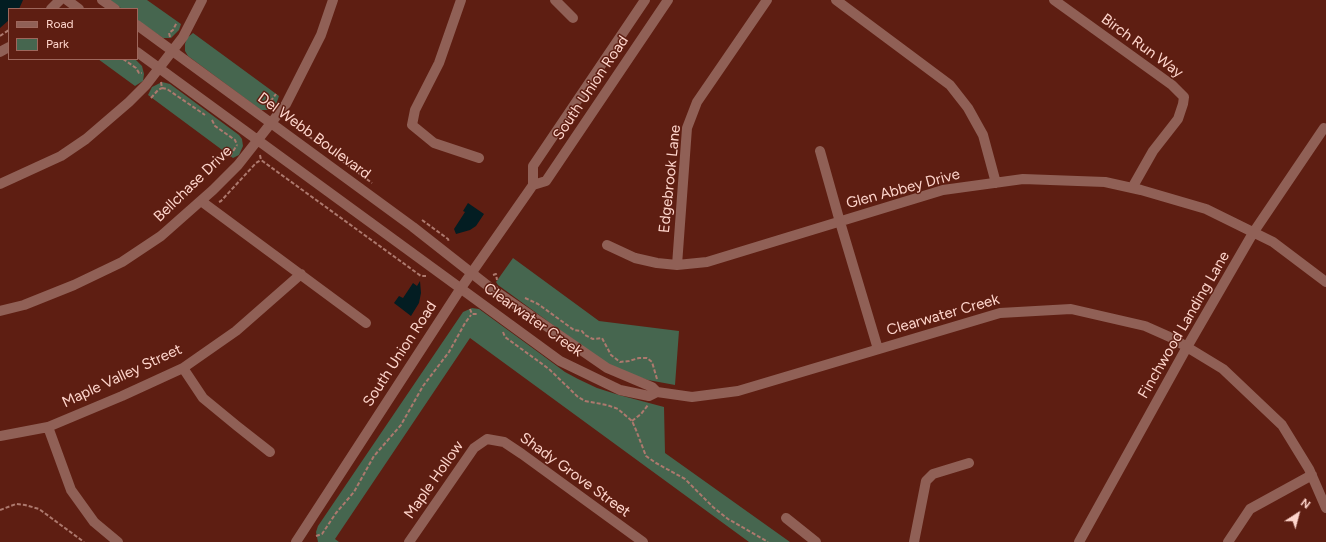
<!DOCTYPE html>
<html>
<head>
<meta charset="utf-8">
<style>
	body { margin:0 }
	#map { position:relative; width:1326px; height:542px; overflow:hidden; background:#5e1e12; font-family:Figtree,sans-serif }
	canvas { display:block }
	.legend { position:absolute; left:8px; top:8px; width:130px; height:52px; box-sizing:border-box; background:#5e1e12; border:1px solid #9e675c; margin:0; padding:5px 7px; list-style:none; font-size:12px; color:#fed5cc }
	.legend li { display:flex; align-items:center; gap:8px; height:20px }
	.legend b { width:20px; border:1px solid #9e675c }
	.north { position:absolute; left:1278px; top:494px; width:40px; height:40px; -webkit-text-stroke:3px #5e1e12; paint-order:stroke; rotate:36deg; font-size:11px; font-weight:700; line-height:16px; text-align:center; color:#fed5cc }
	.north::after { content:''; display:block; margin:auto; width:14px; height:18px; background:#fed5cc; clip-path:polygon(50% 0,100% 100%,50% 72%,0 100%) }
</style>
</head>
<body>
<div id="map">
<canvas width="1326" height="542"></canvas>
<ul class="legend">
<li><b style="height:5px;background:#906056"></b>Road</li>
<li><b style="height:11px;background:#46664f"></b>Park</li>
</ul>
<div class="north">N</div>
</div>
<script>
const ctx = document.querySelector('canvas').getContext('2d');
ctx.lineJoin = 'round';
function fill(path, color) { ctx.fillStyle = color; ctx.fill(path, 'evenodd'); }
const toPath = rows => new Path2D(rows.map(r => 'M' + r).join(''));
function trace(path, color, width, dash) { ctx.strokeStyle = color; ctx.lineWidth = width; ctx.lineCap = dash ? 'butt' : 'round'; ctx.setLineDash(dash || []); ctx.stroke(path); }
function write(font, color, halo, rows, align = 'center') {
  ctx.font = font + ' Figtree,sans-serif'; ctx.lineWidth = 3; ctx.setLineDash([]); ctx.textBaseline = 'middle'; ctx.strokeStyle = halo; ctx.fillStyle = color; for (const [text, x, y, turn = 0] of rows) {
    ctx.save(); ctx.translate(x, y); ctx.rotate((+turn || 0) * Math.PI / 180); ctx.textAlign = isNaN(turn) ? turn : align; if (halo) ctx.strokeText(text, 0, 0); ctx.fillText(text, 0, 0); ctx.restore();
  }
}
fill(toPath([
	[110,0,147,0,181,24,179,30,171,38,163,38,137,20,137,9,122,9],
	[193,33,279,96,276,105,268,110,261,110,188,56,185,51,185,44,187,38],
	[98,59,135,59,142,66,144,74,143,81,135,86],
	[162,82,170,84,239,135,242,139,243,146,239,155,233,158,148,95,152,87],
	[513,258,599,321,679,331,675,385,648,380,626,373,601,360,498,285,496,282],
	[472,308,479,309,538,352,565,372,578,379,597,388,619,395,664,407,665,453,790,542,749,542,470,338,335,539,339,542,318,542,316,532,318,526,463,312]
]), '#46664f');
fill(toPath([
	[0,0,23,0,19,9,9,9,9,20,0,28],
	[468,203,484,214,476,226,470,230,456,234,454,229,465,212,463,211],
	[420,281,421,293,419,303,411,316,394,303,399,296,403,298,413,283,417,286]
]), '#031d22');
trace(toPath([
	[0,36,9,30],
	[170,37,169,33,173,30,177,22],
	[123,59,136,68,139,73,142,73],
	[161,82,162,88,167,89,205,115],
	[151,98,158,90,162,88],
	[267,106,276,94],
	[212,120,215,126,235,140,237,145],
	[285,121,289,120,292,124,372,183],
	[260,155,261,160,421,276,426,276],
	[230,156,237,145],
	[219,202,221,201,256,163,261,160],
	[422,220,448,239,449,242],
	[493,275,496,274,497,280],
	[525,298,538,304,574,330,582,331,585,335,593,339,602,338,611,355,620,362,629,361,639,358,647,358,652,362,657,379],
	[470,309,472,314,478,314],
	[503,332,505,337,549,369,578,397,585,401,607,405,618,409,632,421,636,430,646,456,656,463,685,479,713,507,728,519,768,542],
	[632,421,641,414,648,405],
	[0,510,16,504,25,505,39,509,84,542],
	[316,536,322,534,336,513,354,492,374,456,401,425,423,386,449,352,465,323,471,315]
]), '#ad796e', 2, [4, 2]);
trace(toPath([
	[67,0,79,9],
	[102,0,115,9],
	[461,0,439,63,415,110,412,125,434,143,479,158],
	[555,0,573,18],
	[836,0,950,85,968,108,983,135,996,183],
	[1054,0,1172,85,1184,97,1183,104,1178,119,1153,151,1132,188],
	[51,9,60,0],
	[137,25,413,227,488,286,607,368,652,387,657,392],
	[0,52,9,47],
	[137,52,560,361,620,390,649,396,657,392,692,397,738,391,1000,313,1071,309,1145,326,1172,338,1223,369,1282,425,1309,469,1326,508],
	[820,151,840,222,878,349],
	[0,184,61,156,86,139,129,102,146,85,183,37,202,0],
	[201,201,366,323],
	[607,245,635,258,657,263,677,265,707,262,943,190,1023,179,1105,182,1141,190,1206,209,1273,242,1326,282],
	[677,265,687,128,697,102,767,0],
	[0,311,24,305,74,285,122,262,161,236,213,190,238,165,286,104,321,35,333,0],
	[183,368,203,398,237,426,270,452],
	[48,427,71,490,94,522,118,542],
	[0,436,48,427,122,396,183,368,236,331,301,274],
	[786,518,816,542],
	[409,542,474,448,487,439,504,442,522,454,643,542],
	[914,542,926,481,933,474,969,463],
	[1079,542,1187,347,1253,233,1324,128],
	[1228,542,1250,509,1312,475]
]), '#906056', 10);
trace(toPath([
	[533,185,546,181,668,0],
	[296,542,461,288,533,185,533,166,645,0]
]), '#906056', 10);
write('15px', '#fed5cc', '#5e1e12', [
	["Birch Run Way",1142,46,36],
	["South Union Road",591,88,-56],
	["Del Webb Boulevard",314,136,36],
	["Edgebrook Lane",670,179,-84],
	["Bellchase Drive",193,184,-44],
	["Glen Abbey Drive",903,189,-15],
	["Clearwater Creek",943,315,-16],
	["Clearwater Creek",533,320,35],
	["Finchwood Landing Lane",1184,325,-60],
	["South Union Road",400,354,-57],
	["Maple Valley Street",122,376,-25],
	["Shady Grove Street",575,475,36],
	["Maple Hollow",434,480,-55]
]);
</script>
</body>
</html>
